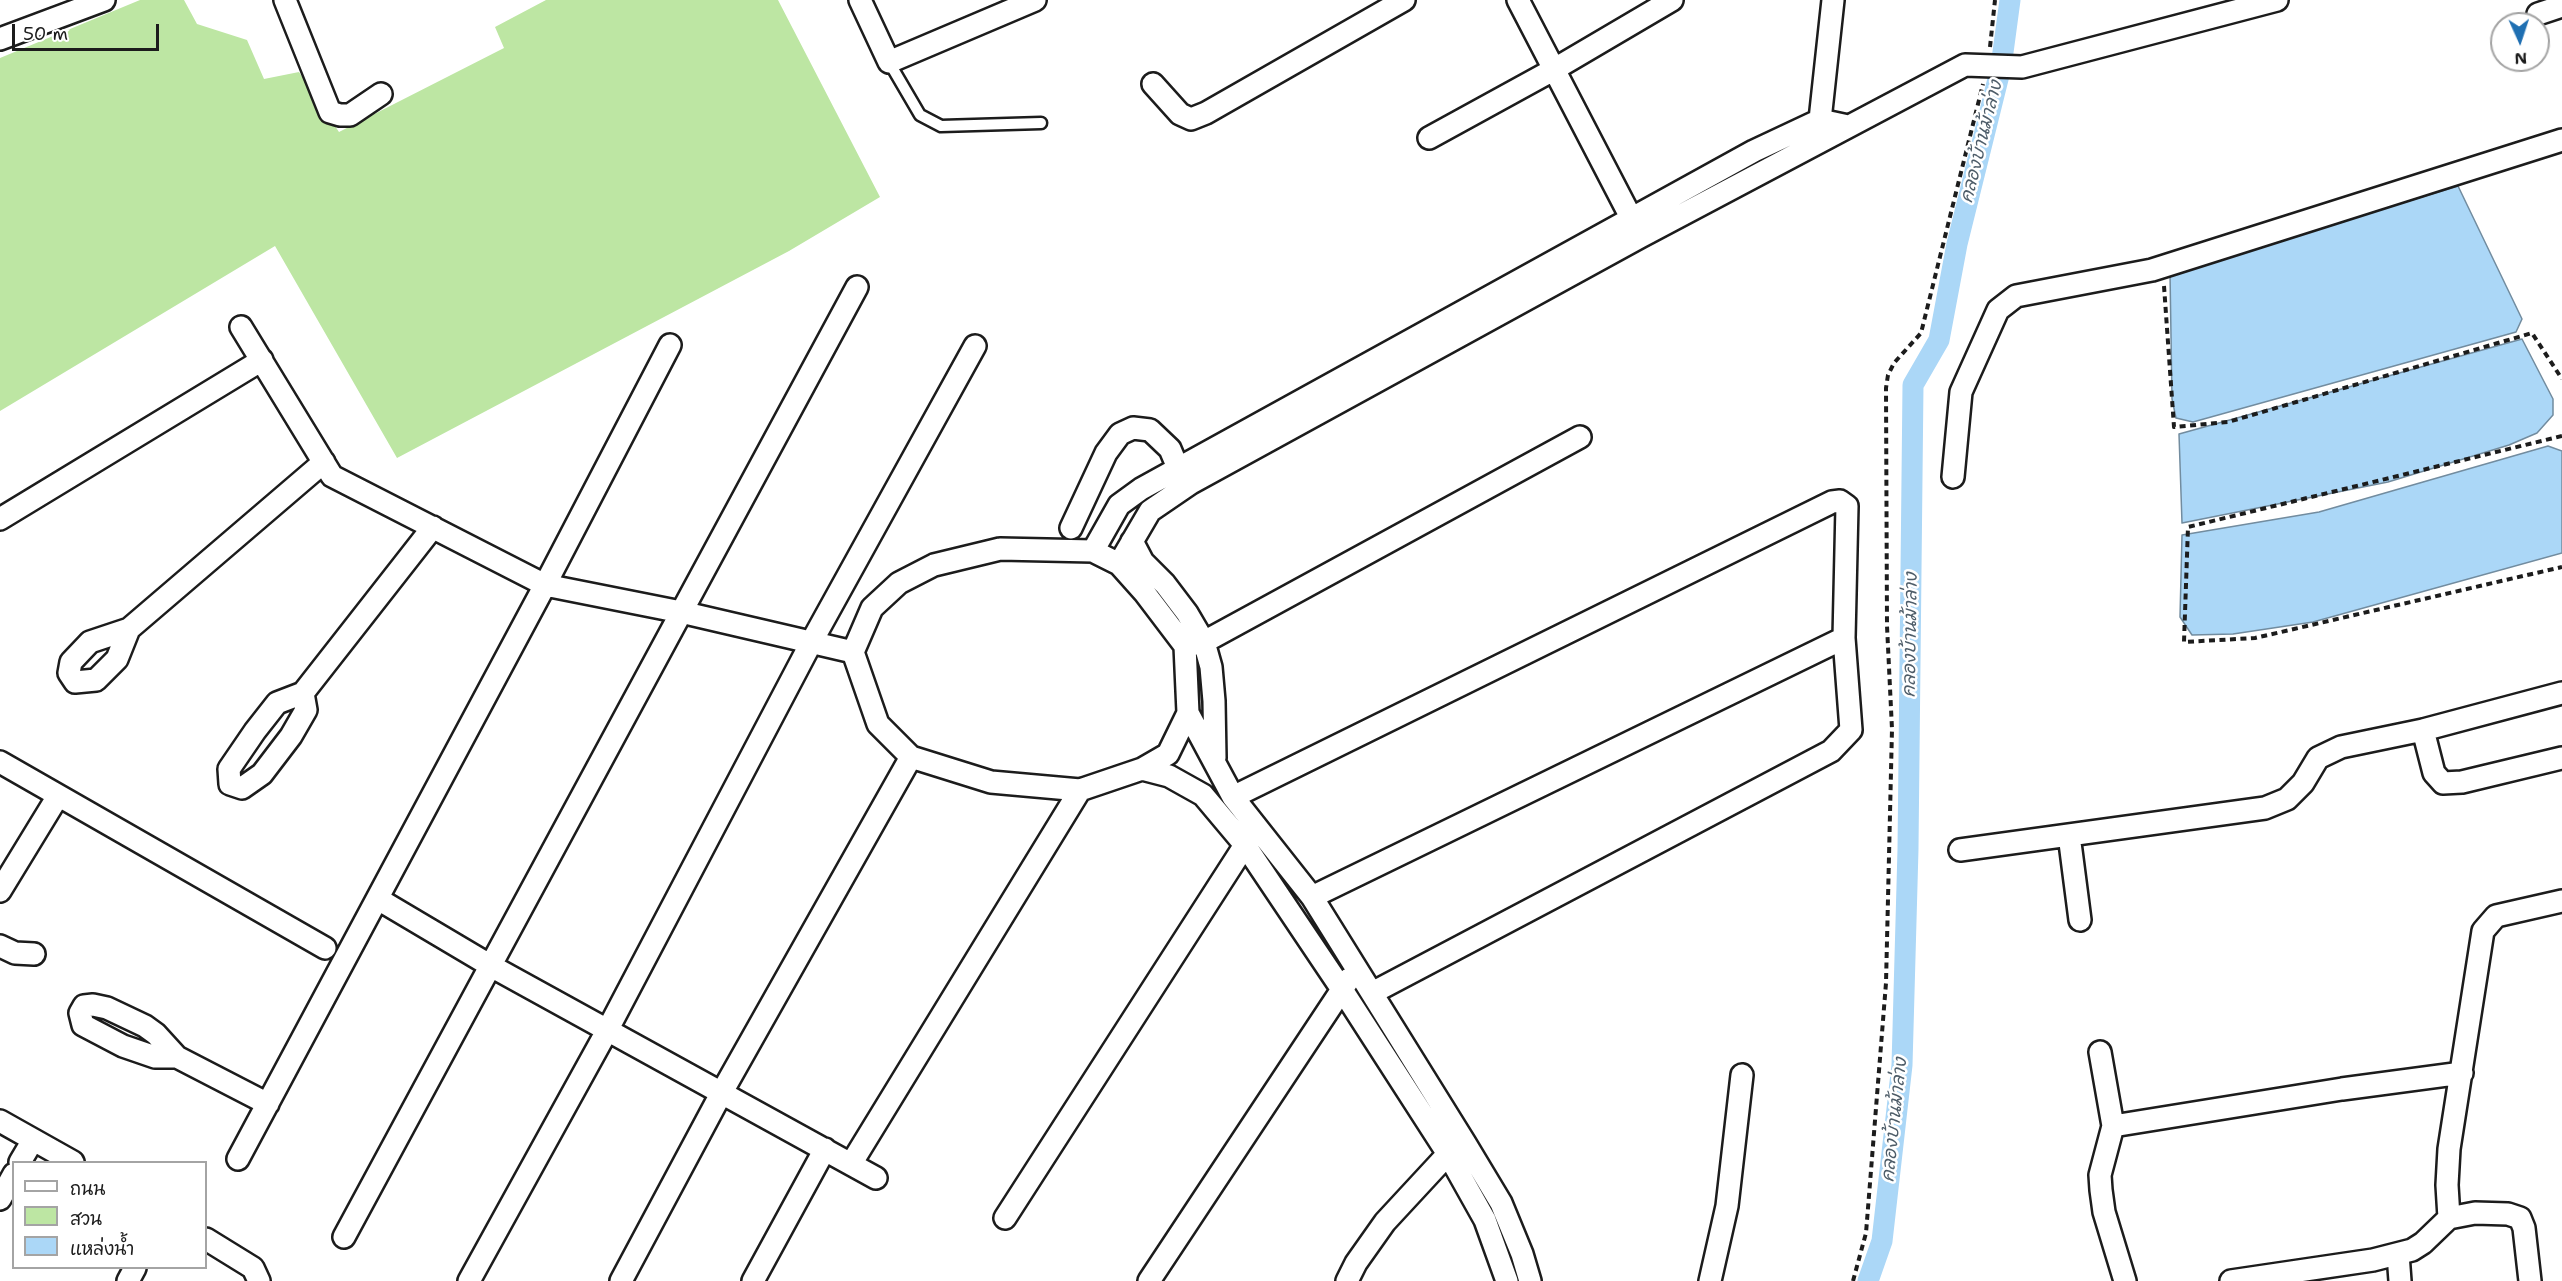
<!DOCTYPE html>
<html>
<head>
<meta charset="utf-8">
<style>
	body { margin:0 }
	#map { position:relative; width:2562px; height:1281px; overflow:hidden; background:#fff; font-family:"Shantell Sans","Playpen Sans Thai",sans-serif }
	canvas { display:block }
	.legend { position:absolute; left:12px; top:1161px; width:195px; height:108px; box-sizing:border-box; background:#fff; border:2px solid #a4a4a4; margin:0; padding:8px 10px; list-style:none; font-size:18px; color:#1c1c1c }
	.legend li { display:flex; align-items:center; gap:12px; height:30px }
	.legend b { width:30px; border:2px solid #a4a4a4 }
	.north { position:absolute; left:2490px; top:12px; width:60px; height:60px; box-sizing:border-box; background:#fff; border:2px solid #a4a4a4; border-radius:50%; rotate:177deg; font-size:16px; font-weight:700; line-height:24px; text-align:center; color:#1c1c1c }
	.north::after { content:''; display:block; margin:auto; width:21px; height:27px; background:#1f6fb2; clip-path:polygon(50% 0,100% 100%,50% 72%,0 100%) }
	.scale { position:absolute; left:12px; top:24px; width:147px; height:27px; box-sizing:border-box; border:3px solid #1c1c1c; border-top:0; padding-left:8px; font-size:18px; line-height:21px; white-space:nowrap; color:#1c1c1c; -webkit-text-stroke:4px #fff; paint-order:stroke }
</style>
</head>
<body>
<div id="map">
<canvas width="2562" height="1281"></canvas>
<ul class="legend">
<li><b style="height:8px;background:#fff"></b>ถนน</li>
<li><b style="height:16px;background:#bde6a3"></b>สวน</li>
<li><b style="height:16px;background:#abd7f7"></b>แหล่งน้ำ</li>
</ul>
<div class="north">N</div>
<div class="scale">50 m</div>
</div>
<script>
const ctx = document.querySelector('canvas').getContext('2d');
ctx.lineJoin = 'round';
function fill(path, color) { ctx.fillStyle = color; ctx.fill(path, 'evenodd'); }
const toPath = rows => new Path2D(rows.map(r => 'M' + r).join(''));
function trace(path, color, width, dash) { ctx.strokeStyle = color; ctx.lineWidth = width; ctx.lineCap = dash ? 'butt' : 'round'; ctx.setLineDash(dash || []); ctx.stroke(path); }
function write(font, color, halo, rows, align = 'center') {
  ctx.font = font + ' "Shantell Sans","Playpen Sans Thai",sans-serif'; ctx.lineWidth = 5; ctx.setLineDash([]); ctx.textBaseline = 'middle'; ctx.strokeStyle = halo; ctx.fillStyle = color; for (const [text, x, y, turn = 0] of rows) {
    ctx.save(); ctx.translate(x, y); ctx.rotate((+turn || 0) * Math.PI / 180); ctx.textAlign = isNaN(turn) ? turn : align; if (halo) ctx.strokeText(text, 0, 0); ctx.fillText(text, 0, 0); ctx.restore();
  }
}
fill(toPath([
	[140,0,184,0,197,24,247,40,264,79,299,72,339,132,504,48,495,27,546,0,778,0,880,197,789,251,397,458,275,246,0,411,0,58]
]), '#bde6a3');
const water = toPath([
	[2458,186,2522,319,2516,332,2193,422,2176,418,2172,399,2170,273,2458,186],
	[2522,339,2553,399,2553,415,2537,433,2509,445,2388,482,2182,523,2179,434,2522,339],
	[2548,446,2562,451,2562,553,2313,622,2233,634,2192,635,2180,617,2182,535,2319,512,2548,446]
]);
fill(water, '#abd7f7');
trace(water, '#728c9f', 1.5);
trace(toPath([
	[1868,1281,1882,1241,1902,1065,1908,849,1913,385,1939,340,1957,244,2001,67,2010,0]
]), '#abd7f7', 21);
const service = toPath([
	[889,62,920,115,941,126,1041,123]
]);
const minor = toPath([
	[285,0,330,112,340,115,350,115,381,94],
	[860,0,889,62,1035,0],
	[1518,0,1638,231],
	[2538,14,2562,6],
	[0,39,104,0],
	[1153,84,1180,114,1191,119,1206,113,1404,0],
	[1822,133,1820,120,1833,0],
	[1429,138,1553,70,1672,0],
	[241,327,332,476,545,585,681,612,853,652],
	[1953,477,1961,392,1998,310,2016,296,2152,270,2562,140],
	[0,519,262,360],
	[1071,528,1106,453,1120,434,1133,428,1150,430,1170,449,1178,468,1187,478],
	[1132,541,1143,562,1165,584,1187,613,1204,642,1211,667,1214,701,1215,758],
	[1000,549,1093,551,1119,564,1144,592,1185,646,1188,713,1168,754,1142,769,1080,790,991,782,911,757,878,724,853,652,872,608,899,583,934,565,1000,549],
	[1093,551,1119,505,1141,489,1754,151,1820,120,1848,126],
	[1119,564,1150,511,1191,483,1640,237,1965,65,2022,67,2277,0],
	[129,629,117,659,96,680,75,682,69,673,71,662,90,642,129,629,324,462],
	[1185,646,1204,642,1580,437],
	[303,693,306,710,291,736,262,774,242,788,230,784,229,769,255,731,277,703,303,693,433,527],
	[1188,713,1233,797,1312,897,1465,1143,1501,1203,1522,1254,1530,1281],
	[2423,730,2434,773,2443,783,2462,782,2562,758],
	[0,762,325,948],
	[1142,769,1169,776,1203,795,1245,845,1341,988,1448,1154,1485,1220,1507,1281],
	[1233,797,1832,502,1840,501,1847,506,1844,638,1851,730,1831,751,1372,993],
	[2069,835,2080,920],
	[1960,850,2265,808,2287,799,2303,783,2318,758,2341,747,2423,730,2562,693],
	[0,891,58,796],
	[1312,897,1844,638],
	[378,899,491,966,876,1178],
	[0,946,15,953,34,954],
	[2100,1052,2113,1126,2100,1175,2101,1190,2104,1212,2125,1281],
	[177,1057,155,1057,123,1046,83,1025,80,1013,84,1006,93,1005,107,1008,145,1026,156,1034,177,1057,268,1104],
	[0,1121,73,1162],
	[2113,1126,2342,1089,2462,1073],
	[238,1159,545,585,670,345],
	[20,1162,33,1140],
	[851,1164,1080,790],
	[0,1199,14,1174],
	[1005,1218,1245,845],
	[2449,1218,2447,1185,2449,1149,2483,931,2496,916,2562,901],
	[344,1237,857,287],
	[206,1239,253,1268,259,1281],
	[2398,1254,2400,1281],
	[128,1281,135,1268],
	[469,1281,608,1029,812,641,975,346],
	[621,1281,722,1092,911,757],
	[753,1281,825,1149],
	[1149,1281,1349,979],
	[1347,1281,1356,1263,1385,1222,1448,1154],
	[1710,1281,1727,1206,1742,1075],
	[2231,1281,2373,1260,2412,1250,2423,1243,2449,1218,2475,1213,2508,1214,2520,1218,2524,1228,2530,1281]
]);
trace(service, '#1c1c1c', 15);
trace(minor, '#1c1c1c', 26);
trace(toPath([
	[1990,47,1995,0],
	[2164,286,2174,427,2228,422,2532,333,2562,379],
	[2562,436,2188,527,2184,642,2255,638,2562,567],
	[1853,1281,1866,1233,1886,983,1892,729,1887,626,1886,388,1888,375,1894,363,1921,333,1983,84]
]), '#1c1c1c', 4, [6, 4.5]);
trace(service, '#fff', 10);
trace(minor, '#fff', 21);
write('italic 18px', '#4e5d69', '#fff', [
	["คลองบ้านม้าล่าง",1982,142,-76],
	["คลองบ้านม้าล่าง",1911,635,-89],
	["คลองบ้านม้าล่าง",1895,1120,-84]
]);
</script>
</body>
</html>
